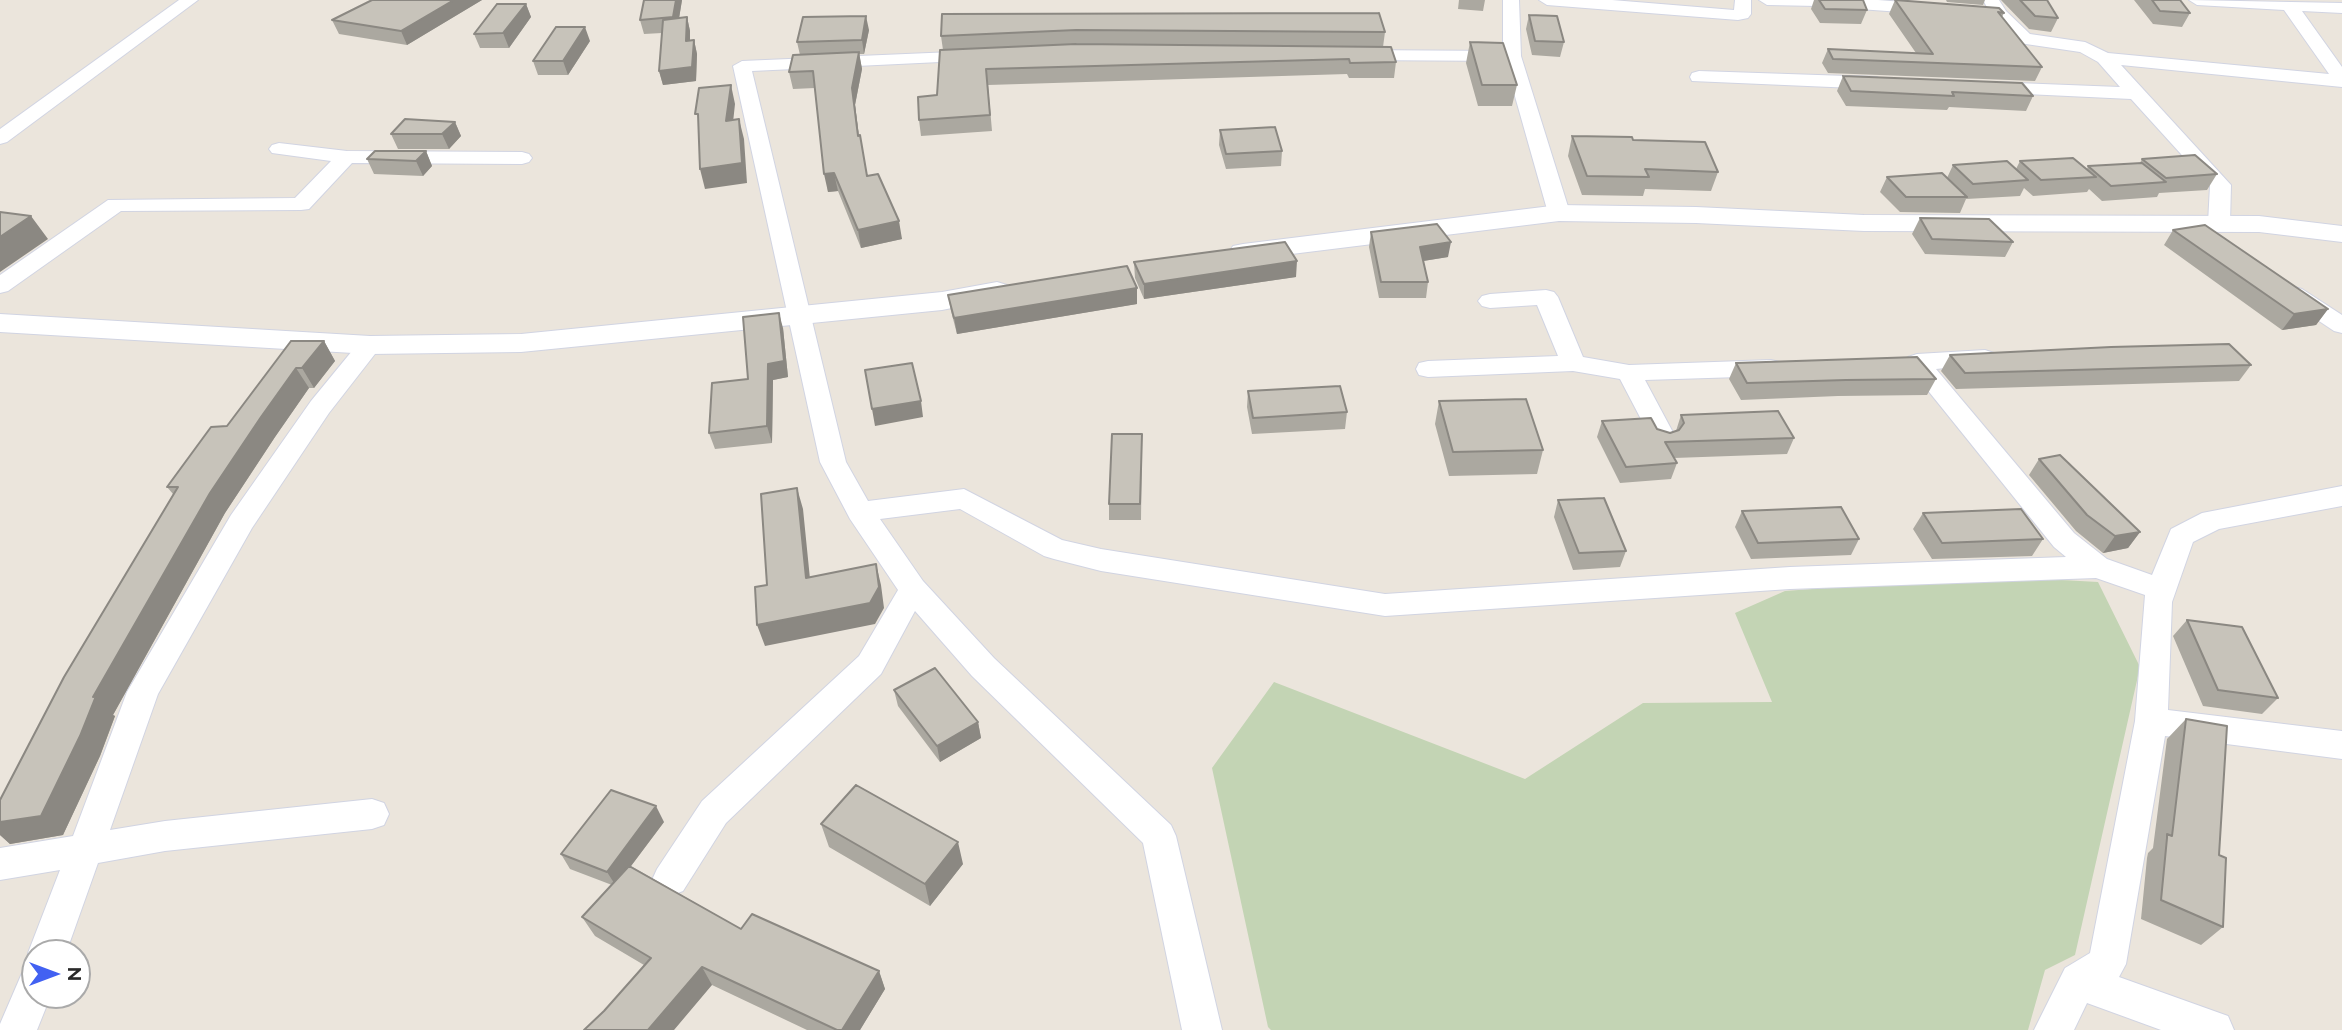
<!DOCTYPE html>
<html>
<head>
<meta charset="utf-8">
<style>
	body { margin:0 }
	#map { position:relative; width:2342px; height:1030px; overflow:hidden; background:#ebe5dc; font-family:Raleway,sans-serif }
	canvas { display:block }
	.north { position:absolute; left:21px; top:939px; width:70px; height:70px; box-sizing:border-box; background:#fff; border:2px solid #aaa; border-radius:50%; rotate:90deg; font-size:19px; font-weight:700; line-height:28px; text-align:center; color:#2a2a2a }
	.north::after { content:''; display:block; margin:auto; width:24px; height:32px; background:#4261f2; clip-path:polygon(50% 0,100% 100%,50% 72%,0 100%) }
</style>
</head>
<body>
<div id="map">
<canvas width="2342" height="1030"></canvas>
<div class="north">N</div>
</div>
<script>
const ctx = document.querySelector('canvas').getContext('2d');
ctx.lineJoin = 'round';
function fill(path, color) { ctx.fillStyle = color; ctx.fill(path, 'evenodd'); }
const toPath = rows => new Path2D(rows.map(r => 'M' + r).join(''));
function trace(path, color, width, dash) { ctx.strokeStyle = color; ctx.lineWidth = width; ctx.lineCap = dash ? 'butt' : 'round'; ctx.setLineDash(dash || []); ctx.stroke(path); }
fill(toPath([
	[1989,576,2098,582,2140,667,2075,955,2045,970,2028,1030,1271,1030,1268,1027,1212,768,1274,682,1525,779,1643,703,1772,702,1735,613,1785,591]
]), '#c3d4b4');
const minor = toPath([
	[179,0,198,0,7,142,0,144,0,129,179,0],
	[1503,0,1519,0,1521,56,1570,213,1567,218,1551,218,1548,213,1505,61,1356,60,1347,55,1356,50,1503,51,1503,0],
	[1539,0,1612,0,1734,10,1735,0,1751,0,1751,14,1748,18,1738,20,1547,5,1539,0],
	[1759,0,1878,0,1929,4,1938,9,1929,14,1817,6,1767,5,1759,0],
	[1983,0,1999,0,2006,11,2030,34,2085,42,2108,53,2329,74,2284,10,2197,5,2189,0,2342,3,2342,13,2302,11,2342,67,2342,87,2121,65,2231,185,2230,223,2227,228,2219,230,2211,228,2208,223,2210,186,2131,99,1984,92,1982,88,1991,82,2120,87,2098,62,2080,52,2019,43,1993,18,1983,0],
	[976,51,982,52,985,56,982,60,752,71,846,462,868,501,964,489,1062,540,1101,549,1385,594,1790,567,2066,557,2054,547,1905,362,1908,357,1917,354,1985,350,1994,353,1997,358,1994,363,1936,369,2074,533,2107,559,2152,575,2171,529,2202,513,2342,486,2342,506,2219,529,2193,542,2172,602,2168,710,2342,731,2342,759,2165,736,2126,964,2119,977,2228,1016,2234,1030,2161,1030,2087,1003,2074,1030,2034,1030,2065,968,2090,953,2135,721,2145,595,2096,578,1790,589,1385,616,1101,571,1054,559,1044,556,960,509,880,519,923,581,994,658,1171,825,1176,836,1222,1030,1182,1030,1143,843,972,676,915,611,881,674,726,823,683,891,670,896,657,891,652,880,657,869,702,801,859,656,898,590,850,519,820,462,733,66,742,61,976,51],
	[1699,71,1877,77,1886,83,1877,89,1692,81,1690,77,1692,73,1699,71],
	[279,143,347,151,522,152,529,154,532,158,529,162,522,164,352,163,309,209,301,210,121,211,8,291,0,293,0,275,108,200,295,198,331,161,272,153,269,149,272,145,279,143],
	[2294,287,2302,289,2342,315,2342,333,2334,331,2286,299,2282,294,2286,289,2294,287],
	[1546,290,1554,292,1558,297,1583,357,1629,365,1771,360,1780,362,1783,368,1780,374,1771,376,1645,380,1676,438,1672,444,1663,447,1654,444,1620,379,1573,371,1428,377,1419,375,1416,369,1419,363,1428,361,1558,356,1537,305,1490,308,1482,306,1478,301,1482,296,1490,294,1546,290],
	[370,338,379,340,382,345,329,413,252,528,158,694,110,830,165,821,372,799,384,803,389,814,384,825,372,829,165,851,98,863,66,953,35,953,34,966,28,953,60,870,0,880,0,848,73,836,127,692,231,515,311,401,361,340,370,338],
	[35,968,35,995,51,995,37,1030,0,1030,0,1024,22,973,35,968]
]);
const tertiary = toPath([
	[1559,205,1696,207,1864,215,2259,216,2342,226,2342,242,2259,232,1864,231,1696,223,1559,221,1243,260,1233,258,1229,252,1233,246,1243,244,1559,205],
	[997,282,1007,285,1011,291,1007,297,942,310,521,352,370,354,0,332,0,314,370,336,521,334,942,292,997,282]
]);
trace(minor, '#d1d4e2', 2);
trace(tertiary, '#d1d4e2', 2);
fill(minor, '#fff');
fill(tertiary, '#fff');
fill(toPath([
	[372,0,482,0,407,45,339,34,332,20],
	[682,0,679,18,687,17,690,31,690,40,694,40,697,54,696,81,663,85,659,71,662,33,644,34,640,20],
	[1459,0,1485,0,1483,11,1458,9],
	[1814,0,1863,0,1867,10,1861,24,1820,23,1811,9],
	[1895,0,2004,13,2002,17,2042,67,2035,81,1828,73,1822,63,1828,49,1916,53,1889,14],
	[1946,0,1985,0,1983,5,1947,2],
	[2001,0,2047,0,2058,18,2051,32,2029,29],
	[2134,0,2180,0,2190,13,2182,27,2153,24],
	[526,4,531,17,509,48,480,48,474,34],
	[942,14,1385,32,1383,47,1396,62,1394,78,1349,78,1347,74,988,85,992,131,921,136,919,120,937,95,943,50,941,36],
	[1529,15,1564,42,1560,57,1532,55,1526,29],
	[869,30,864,54,859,54,862,69,855,105,859,136,867,176,902,239,861,248,838,191,828,192,815,88,793,89,789,72,800,55,797,42],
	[590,41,568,75,538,75,533,61],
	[1470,42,1517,85,1512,106,1478,106,1466,63],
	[1843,76,2033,96,2026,111,1949,107,1947,110,1846,106,1837,91],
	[455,122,461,136,449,149,398,149,391,134],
	[1220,130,1282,151,1281,166,1226,169,1219,145],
	[1572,136,1633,140,1718,172,1711,191,1645,189,1643,196,1582,195,1568,156],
	[426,151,432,166,423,176,374,174,367,159],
	[2142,159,2217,174,2207,190,2159,193,2157,197,2102,201,2089,189,2087,192,2033,196,2024,188,2020,196,1966,199,1960,213,1900,212,1880,192,1887,177,1947,178,1953,165,2016,169,2020,161,2087,169,2088,166,2140,163],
	[1920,218,2013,242,2005,257,1925,254,1912,234],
	[2173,230,2328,309,2316,325,2282,330,2164,245],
	[1371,232,1448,257,1423,261,1428,282,1426,298,1379,298,1369,247],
	[1134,262,1296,277,1144,299,1135,278],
	[1137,288,1137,304,957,334,951,311,948,295],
	[783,328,788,377,773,380,772,443,715,449,709,433],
	[324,341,335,361,314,388,309,388,275,437,225,513,113,715,115,716,100,756,63,835,10,844,0,835,0,800,173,494,167,487],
	[1950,355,2251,365,2239,381,1956,389,1941,371],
	[1736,363,1936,379,1927,395,1838,396,1741,400,1729,379],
	[1248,391,1347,412,1345,429,1252,434,1247,407],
	[1439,401,1543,450,1537,474,1449,476,1435,424],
	[1681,415,1794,438,1787,454,1674,458,1677,463,1671,479,1620,483,1597,437,1602,421,1657,429,1670,433,1676,431],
	[1142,434,1141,520,1109,520,1109,504],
	[2039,459,2140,532,2128,548,2103,553,2076,531,2029,475],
	[1558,500,1626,551,1620,567,1573,570,1554,517],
	[1742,511,1859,539,1851,555,1751,559,1735,527],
	[1923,513,2043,539,2032,556,1932,559,1913,529],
	[2187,620,2278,698,2262,714,2203,706,2173,636],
	[894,690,978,722,981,738,940,762,898,706],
	[2186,719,2219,855,2223,927,2201,945,2141,919,2147,858,2148,853,2153,848,2167,739],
	[664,822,631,866,741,929,879,971,885,989,860,1030,807,1030,712,985,604,1011,644,965,595,936,582,917,612,885,570,869,561,854],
	[821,824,963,864,930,906,829,847]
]), '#aba8a0');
fill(toPath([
	[454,0,482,0,407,45,401,31],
	[676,0,682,0,677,31,673,17],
	[526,4,531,17,509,48,503,33],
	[866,16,869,30,864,54,862,40],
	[687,17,690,31,690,55,686,41],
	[585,27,590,41,568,75,563,61],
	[694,40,697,54,696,81,663,85,659,71],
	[859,52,862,69,855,105,861,153,852,88],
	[731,85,735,104,731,141,726,121],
	[739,119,744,139,747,183,705,189,700,169],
	[455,122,461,136,449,149,442,134],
	[426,151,432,166,423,176,416,161],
	[834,173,838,191,828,192,824,174],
	[31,216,48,239,0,272,0,237],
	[899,221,902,239,861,248,858,230],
	[1451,242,1448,257,1417,262,1420,247],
	[1297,261,1296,277,1144,299,1144,284],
	[1137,288,1137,304,957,334,954,318],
	[2328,309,2316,325,2282,330,2294,314],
	[779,313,783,328,788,377,773,380,772,443,767,426,768,364],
	[324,341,335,361,314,388,302,368],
	[296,368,309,388,275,437,225,513,113,715,115,716,100,756,63,835,10,844,0,835,0,822,93,697,210,493,261,417],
	[921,401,923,417,875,426,872,409],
	[797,488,803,509,812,599,806,578],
	[2140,532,2128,548,2103,553,2115,536],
	[876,564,881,585,884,608,875,624,765,646,757,625],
	[978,722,981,738,940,762,937,746],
	[656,806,664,822,616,886,607,872],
	[958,842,963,864,930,906,925,884],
	[702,967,712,985,674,1030,648,1030],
	[879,971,885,989,860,1030,842,1030]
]), '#8b8882');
const building = toPath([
	[372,0,454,0,401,31,332,20,372,0],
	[644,0,676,0,673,17,640,20,644,0],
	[1819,0,1863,0,1867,10,1825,9,1819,0],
	[1895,0,1999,8,2004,13,1998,12,2042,67,1833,59,1828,49,1933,54,1895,0],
	[2020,0,2047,0,2058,18,2035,16,2020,0],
	[2152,0,2180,0,2190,13,2160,11,2152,0],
	[497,4,526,4,503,33,474,34,497,4],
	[1379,13,1385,32,1076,30,941,36,942,14,1379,13],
	[1529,15,1557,16,1564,42,1535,41,1529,15],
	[866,16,862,40,797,42,803,17,866,16],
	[687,17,686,41,694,40,692,67,659,71,663,20,687,17],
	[556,27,585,27,563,61,533,61,556,27],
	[1470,42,1503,43,1517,85,1482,85,1470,42],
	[1076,44,1391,47,1396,62,1350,63,1349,59,986,69,990,115,919,120,918,97,937,95,940,50,1076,44],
	[859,52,852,88,858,136,860,135,867,176,878,174,899,221,858,230,834,173,824,174,813,71,789,72,793,55,859,52],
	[1843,76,2022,83,2033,96,1952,92,1954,96,1851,91,1843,76],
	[731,85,726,121,739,119,742,163,700,169,698,114,695,114,699,88,731,85],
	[405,119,455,122,442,134,391,134,405,119],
	[1275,127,1282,151,1226,154,1220,130,1275,127],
	[1572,136,1632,137,1633,140,1705,142,1718,172,1645,169,1649,177,1587,176,1572,136],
	[375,151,426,151,416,161,367,159,375,151],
	[2195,155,2217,174,2166,178,2142,159,2195,155],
	[2073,158,2096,177,2041,180,2020,161,2073,158],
	[2007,161,2028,180,1973,184,1953,165,2007,161],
	[2142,163,2166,182,2111,186,2088,166,2142,163],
	[1942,173,1967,197,1906,197,1887,177,1942,173],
	[0,212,31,216,0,237,0,212],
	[1920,218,1989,219,2013,242,1932,239,1920,218],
	[1437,224,1451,242,1420,247,1428,282,1381,282,1371,232,1437,224],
	[2205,225,2328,309,2294,314,2173,230,2205,225],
	[1285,242,1297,261,1144,284,1134,262,1285,242],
	[1127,266,1137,288,954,318,948,295,1127,266],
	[779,313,784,361,768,364,767,426,709,433,712,383,748,379,743,317,779,313],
	[291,341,324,341,302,368,296,368,261,417,210,493,93,697,96,696,80,736,41,816,0,822,0,800,64,677,178,487,167,487,211,427,227,426,291,341],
	[2229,344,2251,365,1965,373,1950,355,2111,347,2229,344],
	[1917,357,1936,379,1846,380,1747,383,1736,363,1917,357],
	[912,363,921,401,872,409,865,370,912,363],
	[1340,386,1347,412,1253,418,1248,391,1340,386],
	[1526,399,1543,450,1453,452,1439,401,1526,399],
	[1778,411,1794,438,1665,442,1677,463,1626,467,1602,421,1651,418,1657,429,1670,433,1679,430,1684,423,1681,415,1778,411],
	[1112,434,1142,434,1140,504,1109,504,1112,434],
	[2060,455,2140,532,2115,536,2087,515,2039,459,2060,455],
	[797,488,806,578,876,564,879,587,870,603,757,625,755,587,767,585,761,494,797,488],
	[1604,498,1626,551,1579,553,1558,500,1604,498],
	[1841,507,1859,539,1758,543,1742,511,1841,507],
	[2021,509,2043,539,1942,543,1923,513,2021,509],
	[2187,620,2242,627,2278,698,2218,690,2187,620],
	[935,668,978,722,937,746,894,690,935,668],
	[2186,719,2227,726,2219,855,2226,858,2223,927,2161,900,2167,838,2167,834,2172,836,2186,719],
	[856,785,958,842,925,884,821,824,856,785],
	[611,790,656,806,607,872,561,854,611,790],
	[629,866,741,929,752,914,879,971,842,1030,837,1030,702,967,648,1030,584,1030,604,1011,651,958,582,917,629,866]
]);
fill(building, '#c7c3ba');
trace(building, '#8b8882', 2);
</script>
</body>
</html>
